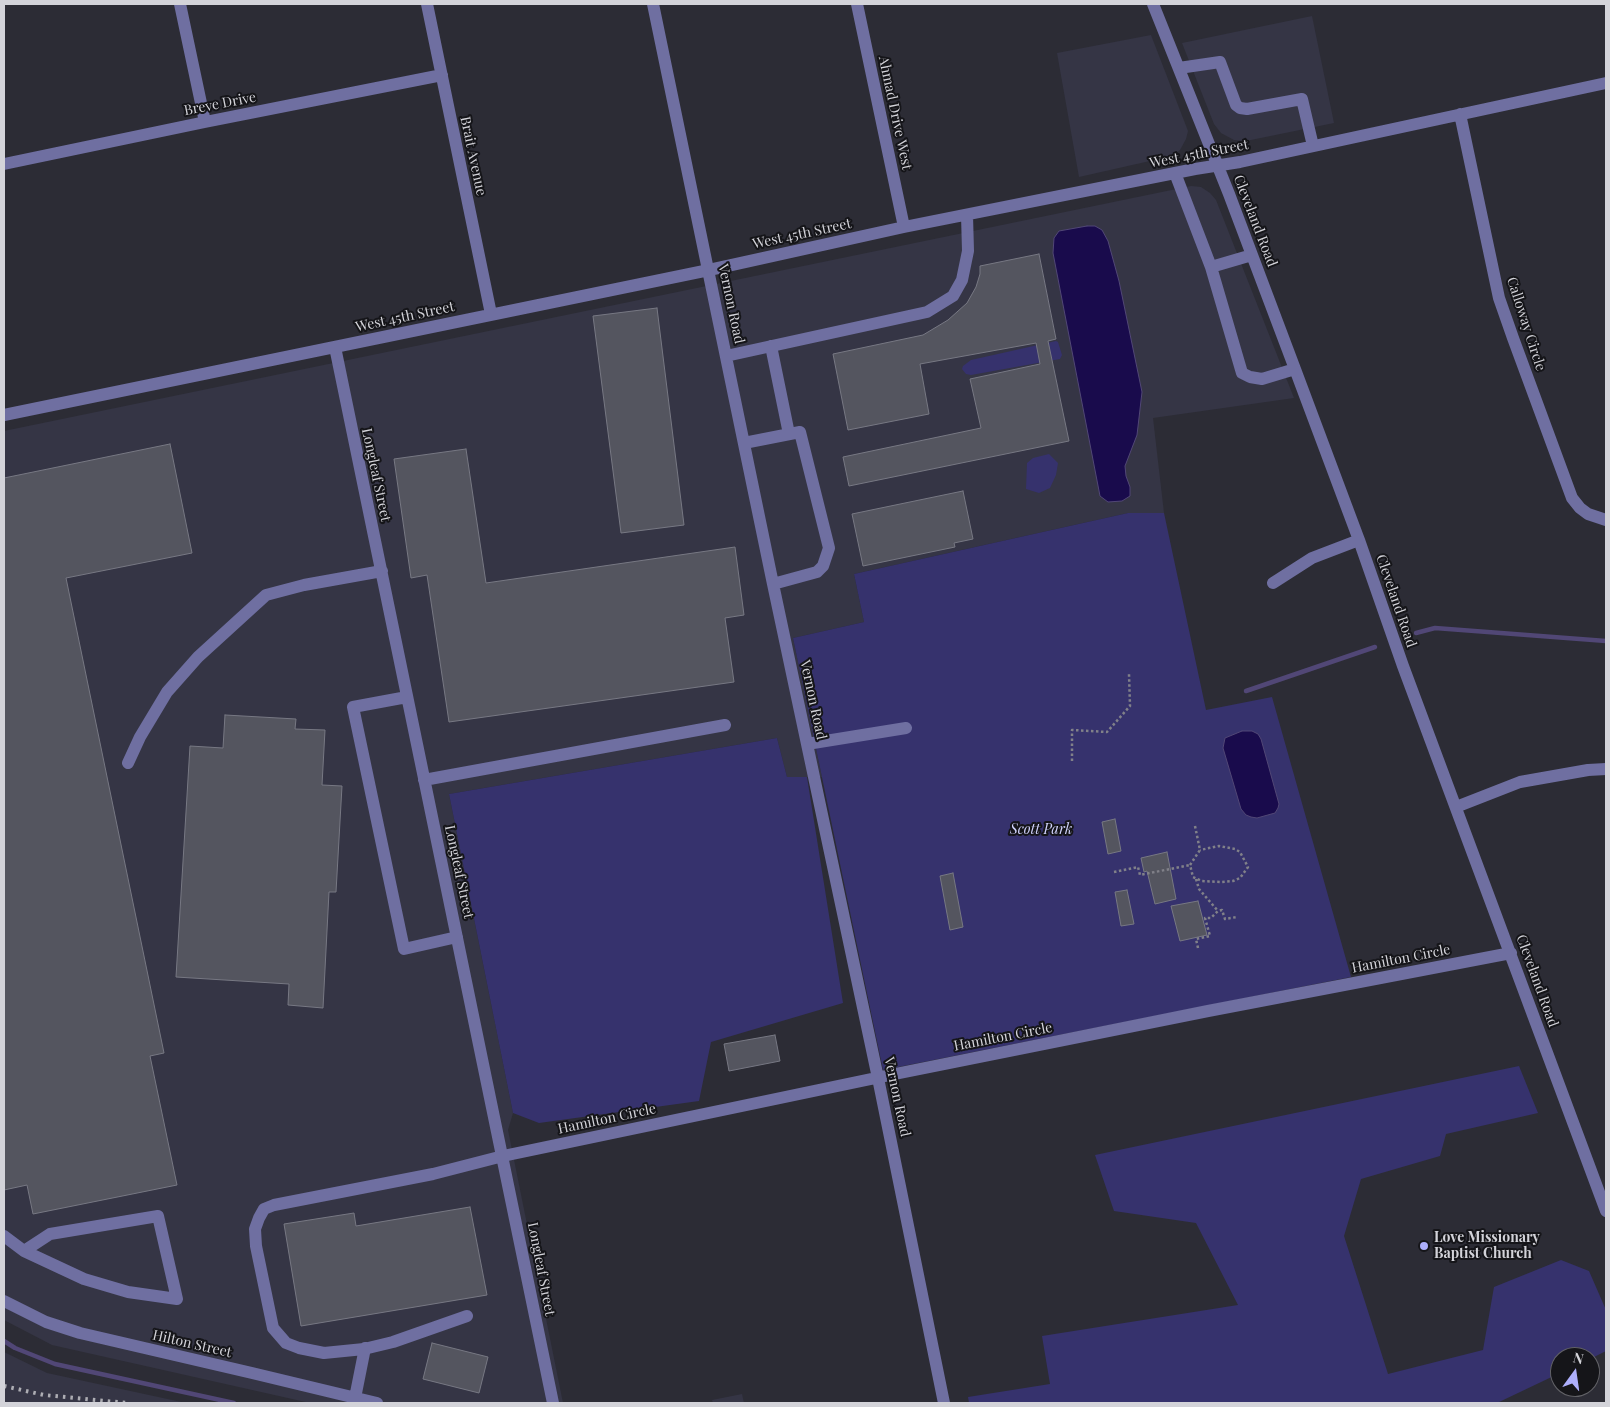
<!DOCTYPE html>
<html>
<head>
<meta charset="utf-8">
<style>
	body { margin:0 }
	#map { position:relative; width:1610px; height:1407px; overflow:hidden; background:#2c2c35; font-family:"Playfair Display",serif }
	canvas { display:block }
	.frame { position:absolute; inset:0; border:5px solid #d3d3d9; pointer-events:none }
	.north { position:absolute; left:1550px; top:1347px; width:50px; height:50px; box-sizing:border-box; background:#151519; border:1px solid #616166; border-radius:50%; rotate:14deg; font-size:14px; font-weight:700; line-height:20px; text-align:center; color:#d3d3d9 }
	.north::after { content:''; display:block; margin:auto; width:18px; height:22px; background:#adaefb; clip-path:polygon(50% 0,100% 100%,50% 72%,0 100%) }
</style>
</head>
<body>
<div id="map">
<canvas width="1610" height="1407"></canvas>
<div class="frame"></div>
<div class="north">N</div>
</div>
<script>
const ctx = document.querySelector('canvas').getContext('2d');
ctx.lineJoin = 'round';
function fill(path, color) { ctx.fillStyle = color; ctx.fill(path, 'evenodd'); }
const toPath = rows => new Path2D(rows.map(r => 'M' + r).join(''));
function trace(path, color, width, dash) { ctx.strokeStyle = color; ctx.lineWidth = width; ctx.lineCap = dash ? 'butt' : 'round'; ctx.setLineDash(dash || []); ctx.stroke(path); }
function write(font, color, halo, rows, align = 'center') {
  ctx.font = font + ' "Playfair Display",serif'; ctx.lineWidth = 4; ctx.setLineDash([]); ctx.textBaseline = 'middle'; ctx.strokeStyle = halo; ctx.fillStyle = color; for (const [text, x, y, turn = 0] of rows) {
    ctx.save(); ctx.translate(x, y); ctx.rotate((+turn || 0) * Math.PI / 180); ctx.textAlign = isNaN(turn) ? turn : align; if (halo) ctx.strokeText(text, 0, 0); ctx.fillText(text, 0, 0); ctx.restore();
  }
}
fill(toPath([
	[1312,16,1334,123,1246,141,1234,140,1221,133,1214,124,1182,43],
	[1151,35,1188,131,1186,139,1180,150,1172,156,1079,177,1057,53],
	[1191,186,1201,187,1210,193,1216,200,1294,398,1153,418,1164,513,1128,513,854,574,864,622,793,638,822,777,787,777,777,738,449,794,513,1113,508,1130,563,1403,310,1403,52,1345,4,1320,4,431],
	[4,1352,47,1373,186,1403,4,1403],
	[742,1394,744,1403,713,1403,712,1400]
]), '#353545');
fill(toPath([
	[1056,341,1058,342,1062,355,1060,359,971,375,966,374,962,369,963,366,971,360],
	[1049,454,1058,463,1056,475,1050,488,1039,493,1026,489,1027,463,1033,458],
	[1128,513,1164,513,1206,710,1272,697,1351,977,883,1070,793,638,864,622,854,574],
	[777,738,787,777,807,777,843,1003,711,1042,699,1101,539,1123,513,1113,449,794],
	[1519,1066,1538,1113,1446,1134,1440,1156,1361,1179,1344,1236,1388,1374,1483,1350,1494,1287,1561,1260,1589,1271,1606,1310,1606,1351,1590,1359,1590,1357,1560,1357,1560,1373,1497,1403,969,1403,968,1397,1050,1384,1042,1336,1238,1305,1196,1223,1114,1211,1095,1155]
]), '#36326d');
const water = toPath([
	[1087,226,1095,226,1102,230,1108,241,1119,281,1142,392,1137,435,1125,466,1126,476,1130,487,1130,496,1122,501,1108,502,1100,496,1053,253,1054,238,1059,231,1087,226],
	[1242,731,1252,731,1258,734,1261,739,1279,804,1278,808,1275,813,1257,818,1251,817,1246,815,1241,809,1223,748,1225,738,1242,731]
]);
fill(water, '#190b4c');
trace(water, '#514776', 1);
trace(toPath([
	[1416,633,1435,628,1606,641],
	[1246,691,1375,647],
	[4,1341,15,1348,55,1364,234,1403]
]), '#514776', 4.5);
const building = toPath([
	[1039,254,1056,339,1048,341,1069,441,849,486,843,457,981,428,970,379,1040,364,1036,343,920,364,929,414,848,430,833,354,923,335,948,320,967,303,976,287,980,274,980,266,1039,254],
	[657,308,684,525,621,533,593,316,657,308],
	[170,444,192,553,66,578,164,1053,150,1056,177,1185,33,1214,27,1185,4,1190,4,478,170,444],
	[466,449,486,583,735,547,744,615,725,618,734,682,449,722,427,575,411,578,394,459,466,449],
	[963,491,973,539,954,543,955,547,863,566,852,514,963,491],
	[225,715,296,719,295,729,325,730,322,785,342,786,336,892,329,892,323,1008,288,1005,289,984,176,977,190,746,223,748,225,715],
	[1115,819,1121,851,1108,854,1102,822,1115,819],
	[1167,852,1176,899,1155,904,1147,871,1144,872,1141,858,1167,852],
	[953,873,963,927,950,930,940,876,953,873],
	[1127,890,1134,924,1121,926,1115,892,1127,890],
	[1198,901,1207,935,1180,941,1171,906,1198,901],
	[775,1035,780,1061,729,1071,724,1044,775,1035],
	[470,1207,487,1295,301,1326,284,1224,354,1213,356,1226,470,1207],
	[432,1343,488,1357,479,1393,423,1379,432,1343]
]);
fill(building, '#54555f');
trace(building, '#777883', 1);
trace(toPath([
	[1072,761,1072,730,1107,732,1130,706,1129,674],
	[1195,826,1200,850,1190,865,1193,877,1202,881,1221,882,1233,881,1240,878,1248,867,1240,852,1235,849,1219,846,1200,850],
	[1114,872,1138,867,1140,875,1190,865],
	[1196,879,1199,889,1218,911],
	[1198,948,1196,939,1210,936,1205,918,1211,918,1218,911,1222,910,1225,919,1237,917]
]), '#818189', 2.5, [2.5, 2.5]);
trace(toPath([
	[180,4,205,122],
	[427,4,491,314],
	[653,4,773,584,878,1078,944,1403],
	[857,4,904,227],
	[1153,4,1229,194,1295,369,1359,540,1403,666,1606,1211],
	[1179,68,1220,62,1236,105,1240,108,1247,109,1302,99,1313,146],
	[1460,114,1499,298,1513,338,1572,498,1580,508,1588,514,1606,520],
	[4,164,205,122,442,75],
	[1175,173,1211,267,1242,373,1250,377,1262,379,1295,369],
	[1211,267,1252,255],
	[771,346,789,434],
	[335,347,553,1403],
	[726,356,927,312,953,296,962,280,968,251,967,215],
	[4,415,709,270,904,227,1195,169,1240,162,1606,83],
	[744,443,800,432,829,548,823,566,817,572,773,584],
	[1273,583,1312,558,1359,540],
	[407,697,353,707,404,949,457,937],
	[807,744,906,728],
	[128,763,140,737,167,692,198,657,266,595,304,585,382,571],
	[424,780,725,725],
	[1456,807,1520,782,1588,770,1606,769],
	[4,1236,24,1251,84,1279,128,1292,177,1299,158,1216,50,1234,24,1251],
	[4,1301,46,1322,80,1333,252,1373,377,1403],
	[467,1316,393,1342,364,1349,324,1353,299,1348,286,1343,273,1328,256,1246,255,1229,259,1218,264,1209,274,1205,433,1174,503,1156,895,1074,1208,1011,1511,953],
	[355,1398,365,1348]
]), '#6f6fa1', 12);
trace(toPath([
	[4,1386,44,1395,127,1403]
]), '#adadb3', 4, [2.5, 5]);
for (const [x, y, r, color] of [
	[1424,1246,5,"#adaefb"]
]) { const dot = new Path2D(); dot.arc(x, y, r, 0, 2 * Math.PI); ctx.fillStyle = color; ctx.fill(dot); trace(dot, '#151519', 2); }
write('14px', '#d3d3d9', '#151519', [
	["Breve Drive",220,104,-11],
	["Ahmad Drive West",895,113,78],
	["West 45th Street",1199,154,-11],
	["Brait Avenue",473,156,78],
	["Cleveland Road",1255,221,69],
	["West 45th Street",802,234,-12],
	["Vernon Road",731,304,78],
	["West 45th Street",405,317,-12],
	["Calloway Circle",1526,324,72],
	["Longleaf Street",376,475,78],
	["Cleveland Road",1396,601,71],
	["Vernon Road",813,700,78],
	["Longleaf Street",459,872,78],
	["Hamilton Circle",1401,959,-11],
	["Cleveland Road",1537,981,70],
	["Hamilton Circle",1003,1037,-11],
	["Vernon Road",897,1097,78],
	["Hamilton Circle",607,1119,-12],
	["Longleaf Street",541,1269,79],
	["Hilton Street",192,1344,13]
]);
write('italic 14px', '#d1d3fc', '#151519', [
	["Scott Park",1041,830]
]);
write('bold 14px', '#d3d3d9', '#151519', [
	["Love Missionary",1434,1238],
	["Baptist Church",1434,1254]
], 'left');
</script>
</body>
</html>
